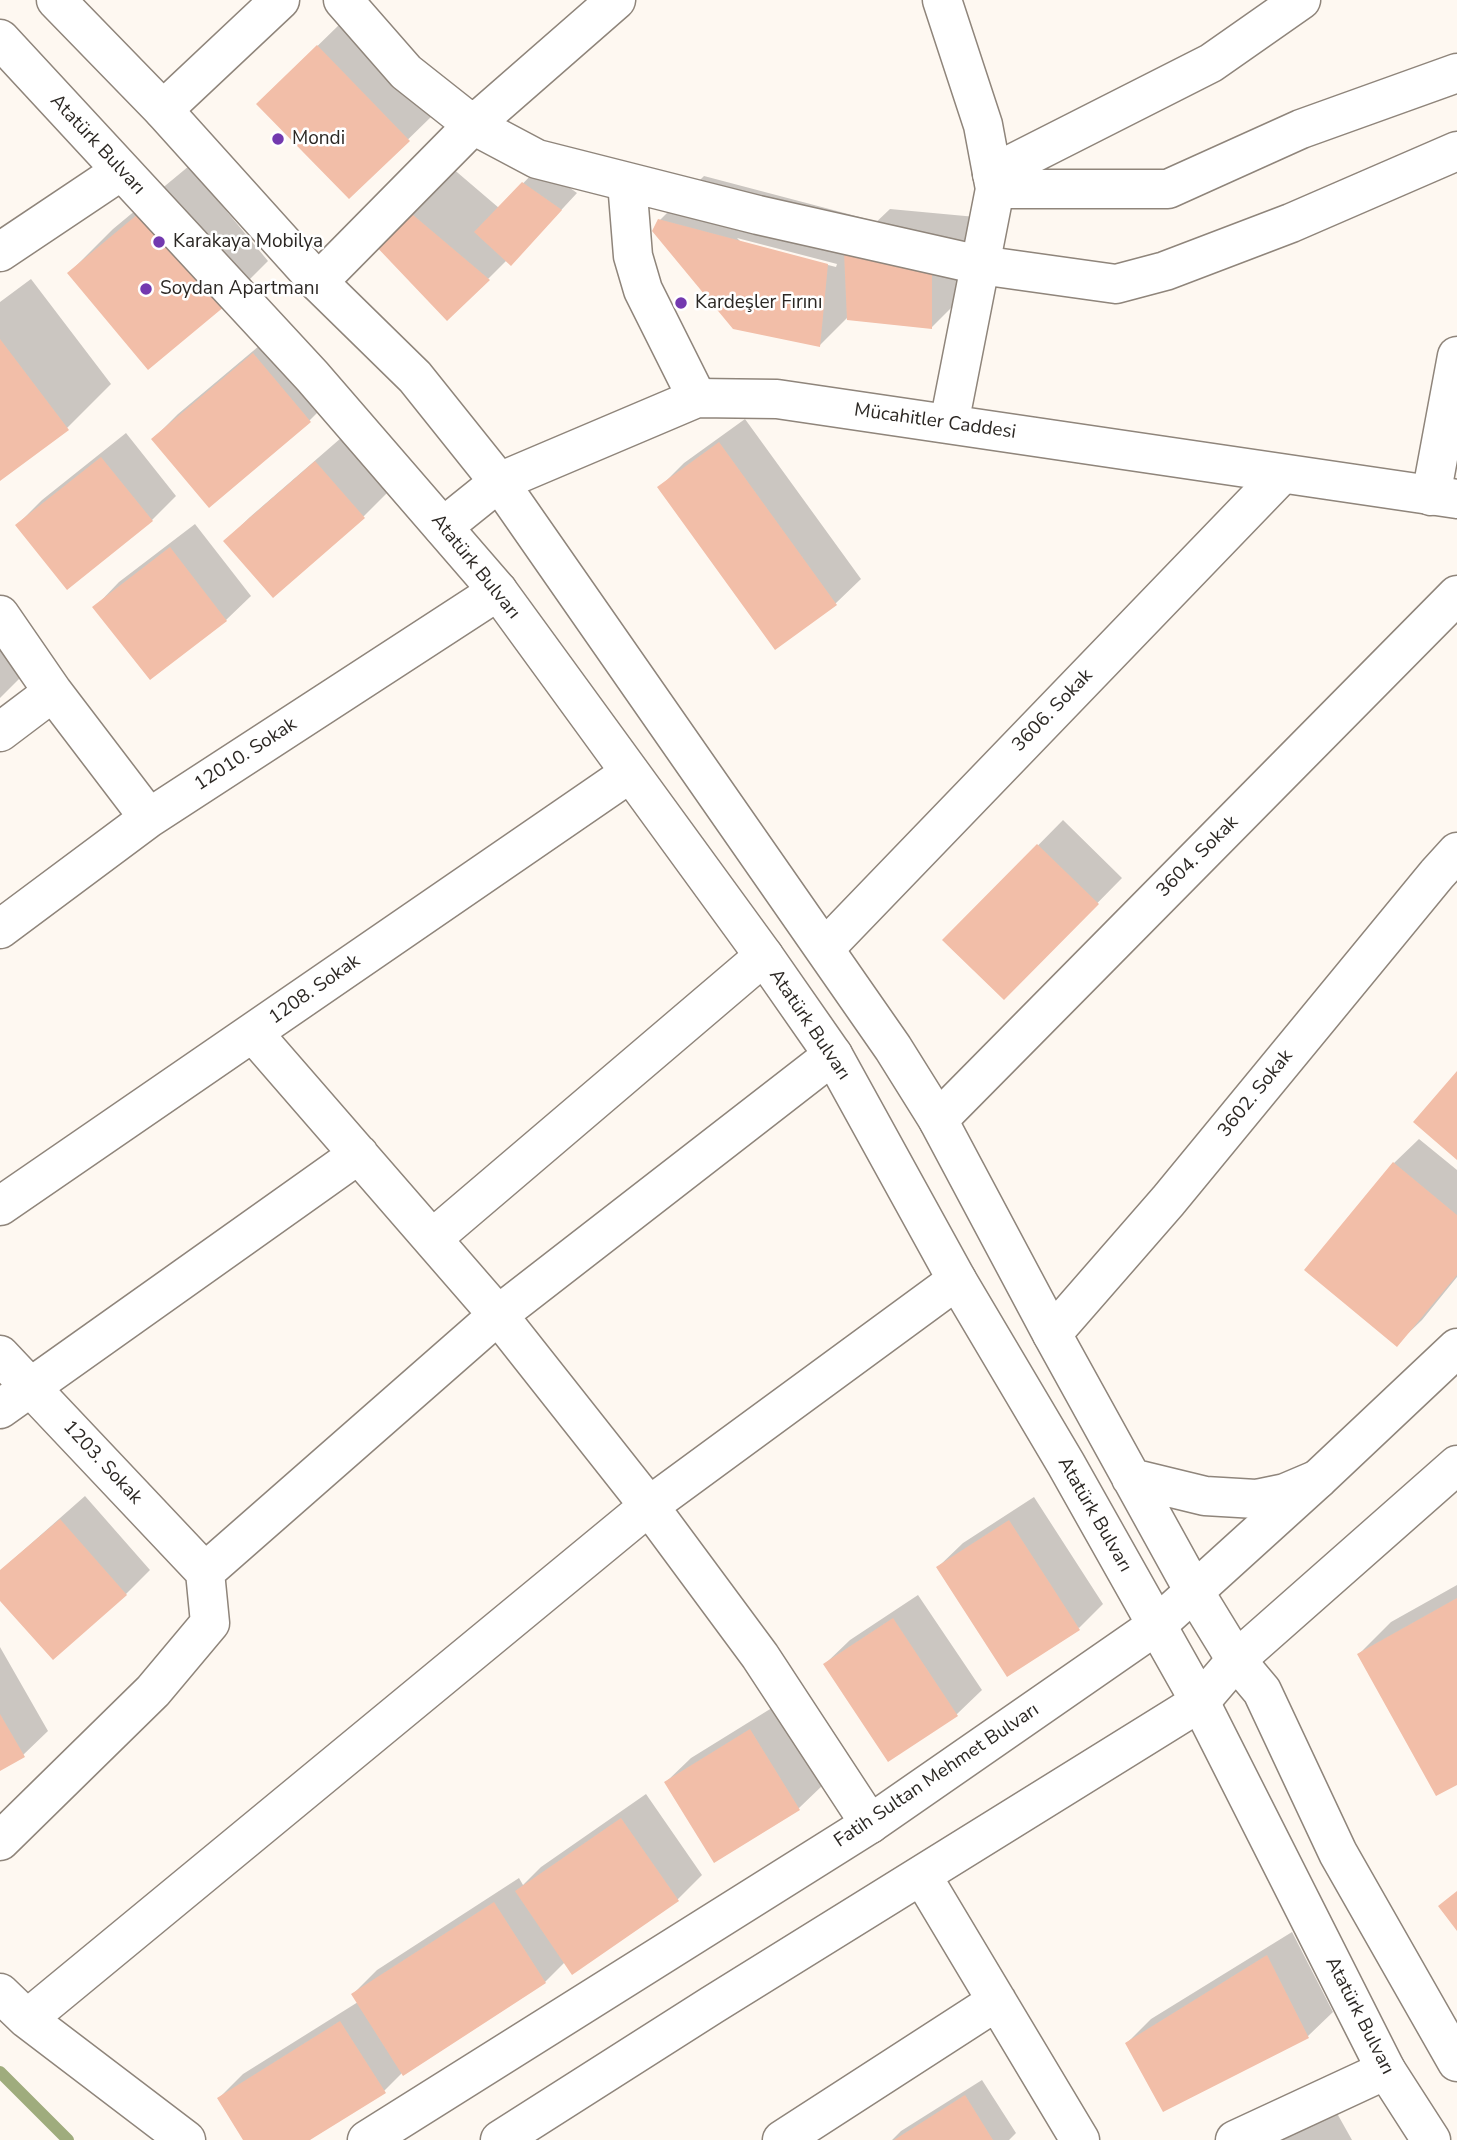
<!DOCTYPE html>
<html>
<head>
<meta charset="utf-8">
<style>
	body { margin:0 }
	canvas { display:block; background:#fef8f1 }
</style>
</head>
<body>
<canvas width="1457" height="2140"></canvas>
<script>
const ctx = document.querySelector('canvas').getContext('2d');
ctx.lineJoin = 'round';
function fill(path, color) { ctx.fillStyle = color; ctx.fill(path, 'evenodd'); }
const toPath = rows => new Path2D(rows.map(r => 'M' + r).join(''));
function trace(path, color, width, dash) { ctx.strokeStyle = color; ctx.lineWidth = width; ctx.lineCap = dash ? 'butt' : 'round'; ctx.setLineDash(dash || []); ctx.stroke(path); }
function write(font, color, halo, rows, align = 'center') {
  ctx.font = font + ' "Nunito Sans",sans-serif'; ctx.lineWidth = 5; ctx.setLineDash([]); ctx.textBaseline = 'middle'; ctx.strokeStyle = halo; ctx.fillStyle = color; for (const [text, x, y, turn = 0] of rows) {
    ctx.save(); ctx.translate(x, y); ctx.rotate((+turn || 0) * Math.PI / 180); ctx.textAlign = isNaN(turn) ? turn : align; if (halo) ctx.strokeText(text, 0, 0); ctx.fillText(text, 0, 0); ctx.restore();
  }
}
fill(toPath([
	[342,22,433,115,349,197,258,104],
	[189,166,268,261,224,305,69,273,113,229],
	[540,166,577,193,527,247,507,260,488,279,375,242,451,167,499,208],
	[704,176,871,220,870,228,890,209,976,217,976,283,932,327,849,316,820,345,660,220],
	[737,238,837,264,836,267,742,243],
	[31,279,111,384,67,428,0,477,0,302],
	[278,330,334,396,310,420,210,505,153,439,178,414],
	[745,419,861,579,836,603,776,647,660,487,684,463],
	[126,433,176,496,152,520,17,525,42,500],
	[341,438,388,492,364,516,273,595,225,541,250,517],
	[195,524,251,596,226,620,95,607,119,582],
	[0,632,27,671,0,698],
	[1063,820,1122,878,1004,998,945,940],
	[1419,1139,1457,1170,1457,1277,1422,1320,1397,1344,1394,1163],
	[85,1496,150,1570,126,1594,0,1598,0,1571],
	[1034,1497,1103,1604,1079,1628,938,1567,963,1543],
	[1457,1585,1457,1783,1359,1654,1391,1622],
	[918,1595,982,1690,957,1714,888,1760,825,1664,850,1640],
	[0,1647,48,1731,23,1755,0,1769],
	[775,1706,824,1784,799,1808,715,1860,666,1782,691,1758],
	[646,1794,702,1875,677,1900,565,1962,545,1982,403,2072,384,2091,307,2140,245,2140,219,2098,243,2074,358,2002,353,1994,377,1970,519,1878,523,1885,541,1867],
	[1292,1932,1333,2012,1308,2036,1164,2110,1127,2043,1151,2019],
	[982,2080,1016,2133,1009,2140,892,2140,901,2131],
	[1334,2108,1352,2140,1277,2140]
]), '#0003');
trace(toPath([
	[0,2072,68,2140]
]), '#9fac7d', 12);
fill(toPath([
	[317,45,410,141,349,199,256,104],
	[522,182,562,210,511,266,474,232],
	[144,209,225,306,148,370,67,273],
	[406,209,490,280,447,321,372,242],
	[658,219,828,264,820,347,733,329,652,231],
	[844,252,932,260,932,329,847,320],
	[0,339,69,430,0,481],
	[253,353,311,422,209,508,151,439],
	[719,442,837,605,775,650,657,487],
	[101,457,153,521,67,590,15,525],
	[315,461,365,518,273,598,223,541],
	[170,547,227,621,150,680,92,607],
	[1037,844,1099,904,1004,1000,942,940],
	[1457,1071,1457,1160,1413,1122],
	[1393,1162,1457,1215,1457,1275,1397,1347,1304,1270],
	[60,1519,127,1595,53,1660,0,1601,0,1570],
	[1009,1520,1080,1630,1007,1677,936,1567],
	[1457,1598,1457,1785,1436,1796,1357,1654],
	[893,1618,958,1716,888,1762,823,1664],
	[0,1714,25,1757,0,1771],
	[750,1729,800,1810,714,1863,664,1782],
	[621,1818,679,1901,572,1975,515,1891],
	[1457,1891,1457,1931,1438,1906],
	[494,1902,546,1983,403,2076,351,1994],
	[1267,1955,1309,2038,1163,2112,1125,2043],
	[340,2021,386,2093,310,2140,243,2140,217,2098],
	[965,2095,993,2140,894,2140]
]), '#f2bea8');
const minor = toPath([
	[343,0,406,72,473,125,537,159,758,215,980,265,1116,284,1165,271,1291,223,1457,151],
	[163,110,280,0],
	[992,174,1211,63,1301,0],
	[627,182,633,256,643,290,697,398],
	[995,189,1168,189,1301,129,1457,73],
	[0,252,121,171],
	[318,282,473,125,616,0],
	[1431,496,1457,356],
	[0,615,53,692,149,818],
	[0,732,53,692],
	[0,929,149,818,498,591],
	[825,948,1282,474],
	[833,1055,498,1315,649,1506,760,1656,870,1824],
	[938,1120,1457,595],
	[0,1206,630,773],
	[433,1238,764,956],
	[1052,1334,1168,1201,1437,874,1457,852],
	[0,1355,205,1572],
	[0,1409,359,1154],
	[205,1572,498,1315,253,1033],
	[0,1841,153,1691,210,1623,205,1572],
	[922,1876,1080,2140],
	[0,1993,27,2019,186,2140],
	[27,2019,649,1506,957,1280],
	[782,2140,997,2001],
	[1235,2140,1386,2070]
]);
const tertiary = toPath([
	[942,0,983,125,995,189,949,424],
	[443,527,499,482,697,398,777,399,1457,499],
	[367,2140,870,1824,1157,1625,1318,1479,1457,1348],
	[500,2140,712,2005,1200,1702,1236,1660,1457,1465]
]);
const secondary = toPath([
	[56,0,163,110,318,282,415,377,499,482,893,1048,938,1120,1052,1334,1195,1593,1236,1660,1262,1691,1338,1853,1457,2062],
	[0,39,312,376,498,591,764,956,833,1055,957,1280,1066,1464,1200,1702,1386,2070,1431,2140],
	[1131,1478,1205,1496,1256,1499,1285,1493,1318,1479]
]);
trace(minor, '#8f857b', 41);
trace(tertiary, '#8f857b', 41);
trace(secondary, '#8f857b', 41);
trace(minor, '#fff', 38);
trace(tertiary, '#fff', 38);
trace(secondary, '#fff', 38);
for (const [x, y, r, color] of [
	[278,139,7,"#7339af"],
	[159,242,7,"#7339af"],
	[146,289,7,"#7339af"],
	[681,303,7,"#7339af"]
]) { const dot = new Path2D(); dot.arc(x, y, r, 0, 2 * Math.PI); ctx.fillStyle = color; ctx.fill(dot); trace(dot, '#fff', 2.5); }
write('19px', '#2c2824', '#fff', [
	["Mondi",292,139],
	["Karakaya Mobilya",173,242],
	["Soydan Apartmanı",160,289],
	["Kardeşler Fırını",695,303]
], 'left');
write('19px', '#2c2824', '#fff', [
	["Atatürk Bulvarı",97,145,47],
	["Mücahitler Caddesi",935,422,8],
	["Atatürk Bulvarı",475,567,51],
	["3606. Sokak",1053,711,-46],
	["12010. Sokak",246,755,-33],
	["3604. Sokak",1198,857,-45],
	["1208. Sokak",315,990,-35],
	["Atatürk Bulvarı",809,1025,56],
	["3602. Sokak",1256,1094,-51],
	["1203. Sokak",102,1463,47],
	["Atatürk Bulvarı",1094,1515,60],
	["Fatih Sultan Mehmet Bulvarı",937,1776,-34],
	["Atatürk Bulvarı",1359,2016,63]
]);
</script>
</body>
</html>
